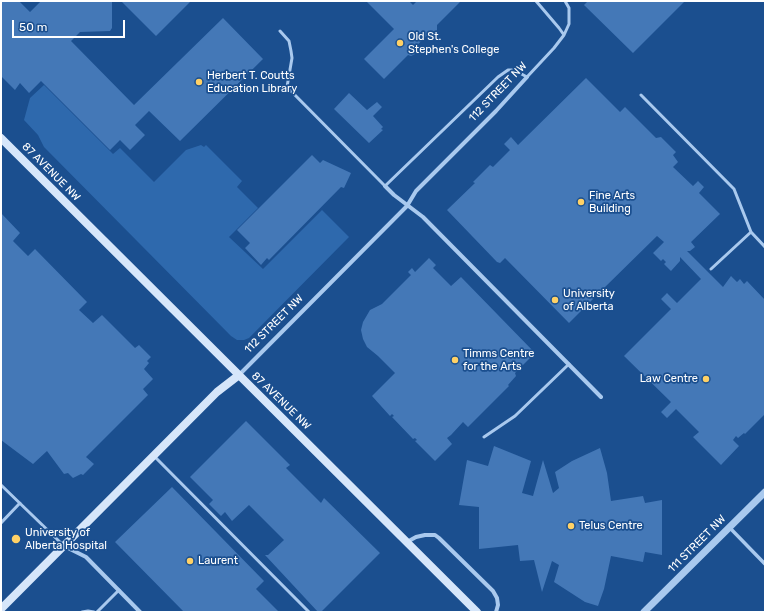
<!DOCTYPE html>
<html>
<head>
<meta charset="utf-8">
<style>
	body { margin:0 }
	#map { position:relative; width:766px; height:613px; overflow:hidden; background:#1b4f8f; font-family:Rubik,sans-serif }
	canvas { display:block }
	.frame { position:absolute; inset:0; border:2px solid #fff; pointer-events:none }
	.scale { position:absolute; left:12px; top:20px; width:113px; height:18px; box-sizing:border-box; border:2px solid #fff; border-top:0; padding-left:5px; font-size:12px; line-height:14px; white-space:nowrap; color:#fff; -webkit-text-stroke:3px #1b4f8f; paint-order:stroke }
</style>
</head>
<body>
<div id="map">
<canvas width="766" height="613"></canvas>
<div class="frame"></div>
<div class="scale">50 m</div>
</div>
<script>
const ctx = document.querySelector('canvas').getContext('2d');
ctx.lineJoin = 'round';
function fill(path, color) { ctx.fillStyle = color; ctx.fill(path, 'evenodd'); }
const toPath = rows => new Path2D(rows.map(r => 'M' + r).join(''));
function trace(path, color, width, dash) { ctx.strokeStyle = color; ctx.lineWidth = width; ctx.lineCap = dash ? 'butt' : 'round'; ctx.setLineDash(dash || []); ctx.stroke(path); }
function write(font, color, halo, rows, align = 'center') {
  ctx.font = font + ' Rubik,sans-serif'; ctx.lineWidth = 3.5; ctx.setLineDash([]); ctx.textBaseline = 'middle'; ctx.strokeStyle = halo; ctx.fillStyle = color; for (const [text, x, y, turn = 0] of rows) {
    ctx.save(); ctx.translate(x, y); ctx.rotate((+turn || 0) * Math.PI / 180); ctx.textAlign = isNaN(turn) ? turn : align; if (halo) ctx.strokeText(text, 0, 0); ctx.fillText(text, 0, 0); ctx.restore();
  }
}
fill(toPath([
	[44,85,113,154,120,148,154,182,186,150,201,145,204,147,206,145,242,181,237,187,258,208,229,237,263,269,322,210,349,237,249,338,244,340,237,340,231,336,44,147,38,135,24,120,30,98]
]), '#2e69ad');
fill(toPath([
	[1,1,19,1,30,12,41,1,112,1,112,28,110,31,80,32,71,41,134,105,223,18,263,59,180,141,149,111,135,125,145,135,130,150,120,140,110,150,41,81,29,93,20,83,15,90,1,76],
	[121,1,191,1,156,36],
	[366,1,409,1,413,5,417,1,461,1,437,25,437,31,433,33,430,33,415,47,416,50,415,54,411,56,408,55,384,79,364,59,394,29],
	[588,1,685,1,633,53,584,5],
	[586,78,620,112,625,107,656,138,661,137,676,152,673,155,678,162,673,167,693,186,698,181,704,187,699,193,720,214,691,242,695,247,690,251,687,251,723,287,731,276,737,282,740,279,744,284,747,281,765,300,765,414,745,434,744,433,738,438,736,436,733,440,739,446,721,465,693,437,699,432,676,409,667,418,661,412,671,402,624,356,671,309,661,299,667,293,677,303,701,279,680,257,680,261,671,271,664,264,666,262,663,259,661,261,653,253,664,242,657,236,603,289,608,294,604,298,599,298,596,296,569,323,505,258,500,263,497,262,447,210,475,183,473,182,490,165,493,167,510,150,504,144,511,137,518,145],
	[349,93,367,110,377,102,382,107,373,116,383,127,381,129,383,130,369,143,334,109],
	[312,155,320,163,323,160,351,173,344,188,341,187,269,260,267,258,261,265,245,248,250,243,237,230],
	[1,213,20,233,13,241,28,256,35,249,87,302,79,310,93,323,102,315,135,348,139,345,151,357,147,361,149,363,144,369,153,379,143,389,148,395,86,457,94,464,83,475,81,474,73,478,68,473,64,474,47,451,33,464,1,440],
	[429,258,436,265,433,268,451,286,461,277,535,353,515,373,516,376,508,385,509,386,468,427,463,422,451,435,447,438,452,444,435,461,415,441,417,440,415,438,413,439,392,417,394,416,392,414,390,416,372,396,395,373,378,356,367,347,363,339,361,330,363,322,370,310,382,304,411,275,408,272,412,268,415,272],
	[246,421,290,465,286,468,321,503,324,498,380,553,321,612,318,612,265,555,268,555,284,540,249,505,232,521,225,512,221,516,209,504,213,500,190,477],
	[494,446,531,461,522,493,533,496,543,460,553,493,559,488,555,472,572,461,600,448,607,473,611,501,643,496,645,503,662,500,662,555,645,552,643,562,611,556,604,589,598,606,585,602,554,582,559,565,552,561,542,592,534,560,520,561,518,545,479,549,479,507,459,505,467,460,488,466],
	[172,487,264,581,256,589,279,612,184,612,115,542]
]), '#4478b7');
trace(toPath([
	[536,1,559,28,564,35],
	[280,31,289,41,291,51,292,58,287,87,385,186,498,77,508,70,512,70,516,71,527,77,554,48,564,35,569,24,569,8,565,1],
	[641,95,734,189,751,232,765,247],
	[711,269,751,232],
	[484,437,515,416,569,364],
	[155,457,309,612],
	[1,485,63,545],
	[1,523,20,503],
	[82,612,88,611,94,612],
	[97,612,119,590]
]), '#a9c9ee', 3);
trace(toPath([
	[729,527,765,564]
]), '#a9c9ee', 3.5);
trace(toPath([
	[385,186,394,195,423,217,601,397],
	[239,375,407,206,416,191,496,111,527,77],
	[407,542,416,537,425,535,435,535,439,538,493,591,497,598,498,605,496,612],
	[64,546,86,557,140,612]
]), '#a9c9ee', 4);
trace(toPath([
	[644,612,765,492]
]), '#a9c9ee', 7);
trace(toPath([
	[1,138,477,612],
	[1,609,217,392,239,375]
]), '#d6e6fa', 8);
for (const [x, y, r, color] of [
	[400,43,4,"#ffd166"],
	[199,82,4,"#ffd166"],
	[581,202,4,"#ffd166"],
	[555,300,4,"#ffd166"],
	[455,360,4,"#ffd166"],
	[706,379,4,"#ffd166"],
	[571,526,4,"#ffd166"],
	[16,539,5,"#ffd166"],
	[190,561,4,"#ffd166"]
]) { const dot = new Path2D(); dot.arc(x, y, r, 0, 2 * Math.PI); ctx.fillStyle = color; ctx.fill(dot); trace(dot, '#1b4f8f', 1.5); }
write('11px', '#fff', '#1b4f8f', [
	["Old St.",408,37],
	["Stephen's College",408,50],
	["Herbert T. Coutts",207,76],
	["Education Library",207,89],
	["Fine Arts",589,196],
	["Building",589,209],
	["University",563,294],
	["of Alberta",563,307],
	["Timms Centre",463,354],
	["for the Arts",463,367],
	["Law Centre",698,379,"right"],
	["Telus Centre",579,526],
	["University of",25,533],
	["Alberta Hospital",25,546],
	["Laurent",198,561]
], 'left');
write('11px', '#fff', '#1b4f8f', [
	["112 STREET NW",498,92,-46],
	["87 AVENUE NW",51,172,45],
	["112 STREET NW",274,324,-45],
	["87 AVENUE NW",281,401,44],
	["111 STREET NW",697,544,-45]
]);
</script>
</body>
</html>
